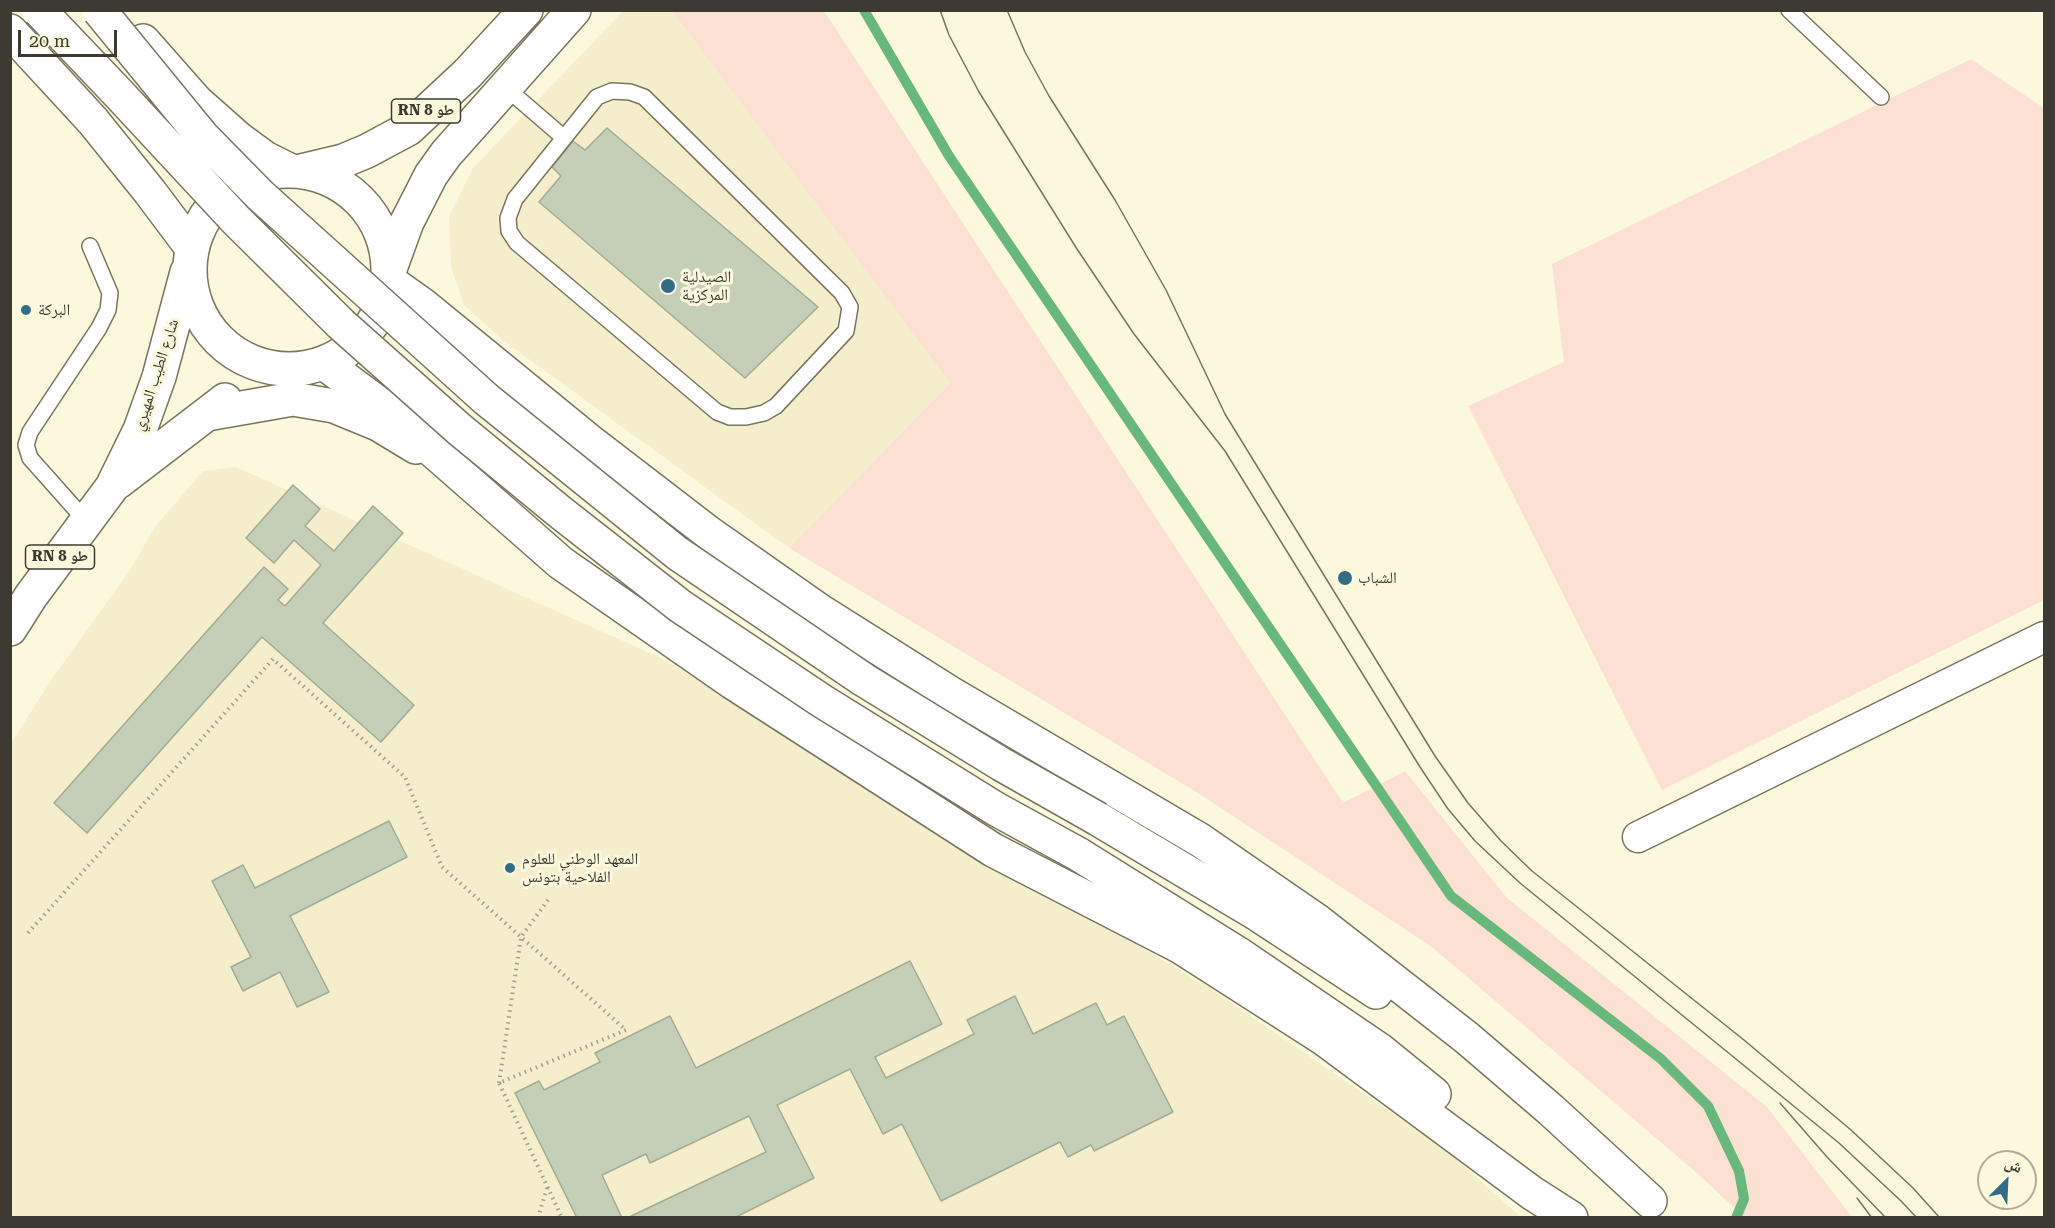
<!DOCTYPE html>
<html>
<head>
<meta charset="utf-8">
<style>
	body { margin:0 }
	#map { position:relative; width:2055px; height:1228px; overflow:hidden; background:#fcf8de; font-family:"Roboto Serif","Noto Naskh Arabic",serif }
	canvas { display:block }
	.frame { position:absolute; inset:0; border:12px solid #3d3b31; pointer-events:none }
	.north { position:absolute; left:1977px; top:1150px; width:60px; height:60px; box-sizing:border-box; background:#fcf8de; border:2px solid #b0ac99; border-radius:50%; rotate:24deg; font-size:16px; font-weight:700; line-height:24px; text-align:center; color:#3d3b31 }
	.north::after { content:''; display:block; margin:auto; width:21px; height:27px; background:#326d85; clip-path:polygon(50% 0,100% 100%,50% 72%,0 100%) }
	.scale { position:absolute; left:18px; top:30px; width:99px; height:27px; box-sizing:border-box; border:3px solid #3d3b31; border-top:0; padding-left:8px; font-size:18px; line-height:21px; white-space:nowrap; color:#3d3b31; -webkit-text-stroke:4px #fcf8de; paint-order:stroke }
</style>
</head>
<body>
<div id="map">
<canvas width="2055" height="1228"></canvas>
<div class="frame"></div>
<div class="north">ش</div>
<div class="scale">20 m</div>
</div>
<script>
const ctx = document.querySelector('canvas').getContext('2d');
ctx.lineJoin = 'round';
function fill(path, color) { ctx.fillStyle = color; ctx.fill(path, 'evenodd'); }
const toPath = rows => new Path2D(rows.map(r => 'M' + r).join(''));
function trace(path, color, width, dash) { ctx.strokeStyle = color; ctx.lineWidth = width; ctx.lineCap = dash ? 'butt' : 'round'; ctx.setLineDash(dash || []); ctx.stroke(path); }
function write(font, color, halo, rows, align = 'center') {
  ctx.font = font + ' "Roboto Serif","Noto Naskh Arabic",serif'; ctx.lineWidth = 6; ctx.setLineDash([]); ctx.textBaseline = 'middle'; ctx.strokeStyle = halo; ctx.fillStyle = color; for (const [text, x, y, turn = 0] of rows) {
    ctx.save(); ctx.translate(x, y); ctx.rotate((+turn || 0) * Math.PI / 180); ctx.textAlign = isNaN(turn) ? turn : align; if (halo) ctx.strokeText(text, 0, 0); ctx.fillText(text, 0, 0); ctx.restore();
  }
}
fill(toPath([
	[623,11,672,11,950,383,789,548,505,342,464,305,451,267,449,217,473,168],
	[236,467,663,659,1214,991,1442,1147,1521,1217,11,1217,10,745,51,680,130,570,155,527,203,471]
]), '#f4eecd');
fill(toPath([
	[672,11,824,11,1343,803,1405,771,1507,898,1767,1107,1852,1217,1744,1217,1698,1174,1432,947,1198,793,789,548,950,383],
	[1971,59,2044,108,2044,600,1662,790,1468,406,1564,362,1552,264]
]), '#fce0d1');
trace(toPath([
	[864,10,949,156,1451,896,1661,1059,1708,1106,1739,1171,1744,1199,1736,1218]
]), '#68b77c', 10);
const building = toPath([
	[607,128,818,307,745,378,539,202,561,176,552,167,573,141,585,150,607,128],
	[293,485,320,509,305,526,334,551,373,506,403,533,323,623,414,705,381,742,262,637,87,833,54,803,264,567,288,589,278,600,285,606,321,565,294,540,274,563,246,538,293,485],
	[389,821,407,857,290,916,329,992,297,1007,280,972,243,991,231,967,251,957,212,881,243,865,255,888,389,821],
	[910,961,942,1024,875,1057,886,1078,974,1034,967,1020,1015,996,1033,1034,1096,1003,1107,1025,1124,1016,1173,1112,1094,1151,1091,1145,1068,1157,1060,1142,941,1201,902,1124,883,1134,850,1069,777,1105,814,1178,734,1218,627,1218,766,1152,749,1116,650,1163,646,1154,602,1175,622,1218,577,1218,515,1093,539,1081,544,1090,600,1062,595,1053,670,1016,696,1068,910,961]
]);
fill(building, '#c5cfb7');
trace(building, '#a2ab94', 1.5);
const service = toPath([
	[1789,10,1881,97],
	[505,87,563,137],
	[612,91,630,92,644,97,842,293,850,307,846,331,776,406,764,413,746,417,730,417,717,412,517,243,509,231,508,218,515,199,597,97,612,91],
	[86,521,30,458,26,445,30,432,99,328,108,310,110,293,90,246]
]);
const minor = toPath([
	[1638,837,2044,637]
]);
const primary = toPath([
	[301,171,343,161,367,151,408,129,468,73,526,10],
	'190 270a99 99 0 1 1 198 0a99 99 0 1 1-198 0Z',
	[390,269,407,222,431,175,446,154,574,10],
	[207,414,293,399,334,406,378,424,416,447],
	[118,482,225,400],
	[10,629,31,596,112,487,140,430,159,377,187,272]
]);
const trunk = toPath([
	[10,31,93,121,150,192,192,248],
	[143,41,196,101,239,139,265,158,289,170],
	[389,281,424,306,588,440,709,533,820,611,950,693,1200,840,1316,920,1467,1038,1551,1110,1650,1201],
	[324,363,382,406,561,563,732,682,993,850,1181,947,1323,1038,1532,1193,1571,1218],
	[1098,819,1254,912,1376,992],
	[1078,854,1237,953,1381,1051,1434,1094]
]);
trace(service, '#79765f', 18);
trace(minor, '#79765f', 33);
trace(primary, '#79765f', 36);
trace(trunk, '#79765f', 36);
trace(toPath([
	[28,933,273,659,405,777,442,867,626,1030,499,1083,562,1218],
	[499,1083,521,937,548,900],
	[538,1218,547,1188]
]), '#a19e8c', 4, [1.5, 4.5]);
trace(service, '#fff', 15);
trace(minor, '#fff', 30);
trace(primary, '#fff', 33);
trace(trunk, '#fff', 33);
trace(toPath([
	[940,10,949,35,979,92,1077,249,1134,334,1225,451,1420,767,1448,809,1475,841,1520,883,1839,1143,1901,1201,1917,1218],
	[1007,10,1025,52,1049,96,1115,200,1166,290,1225,414,1435,756,1468,803,1501,841,1532,871,1744,1040,1851,1130,1913,1188,1940,1218],
	[1780,1103,1827,1157,1886,1218],
	[1857,1198,1872,1218]
]), '#767465', 1.5);
const trunkBridge = toPath([
	[39,10,119,94,236,220,341,324,459,429,560,512,680,606,822,701,996,809,1078,854],
	[99,10,202,136,260,195,486,399,677,553,864,680,1001,764,1098,819]
]);
trace(trunkBridge, '#79765f', 36, []);
trace(trunkBridge, '#fff', 33);
for (const [x, y, r, color] of [
	[668,286,8,"#326d85"],
	[26,310,6,"#326d85"],
	[1345,578,8,"#326d85"],
	[510,868,6,"#326d85"]
]) { const dot = new Path2D(); dot.arc(x, y, r, 0, 2 * Math.PI); ctx.fillStyle = color; ctx.fill(dot); trace(dot, '#fcf8de', 2); }
for (const [x, y, w] of [
	[426,111,69],
	[60,557,69]
]) { const box = new Path2D(); box.roundRect(x - w / 2, y - 12, w, 24, 4.5); ctx.fillStyle = '#fcf8de'; ctx.fill(box); trace(box, '#3d3b31', 1.5); }
write('bold 15px', '#3d3b31', null, [
	["RN 8 طو",426,111],
	["RN 8 طو",60,557]
]);
write('16px', '#3d3b31', '#fcf8de', [
	["الصيدلية",682,277],
	["المركزية",682,295],
	["البركة",38,310],
	["الشباب",1358,578],
	["المعهد الوطني للعلوم",522,859],
	["الفلاحية بتونس",522,877]
], 'left');
write('16px', '#3d3b31', '#fcf8de', [
	["شارع الطيب المهيري",156,375,-72]
]);
</script>
</body>
</html>
